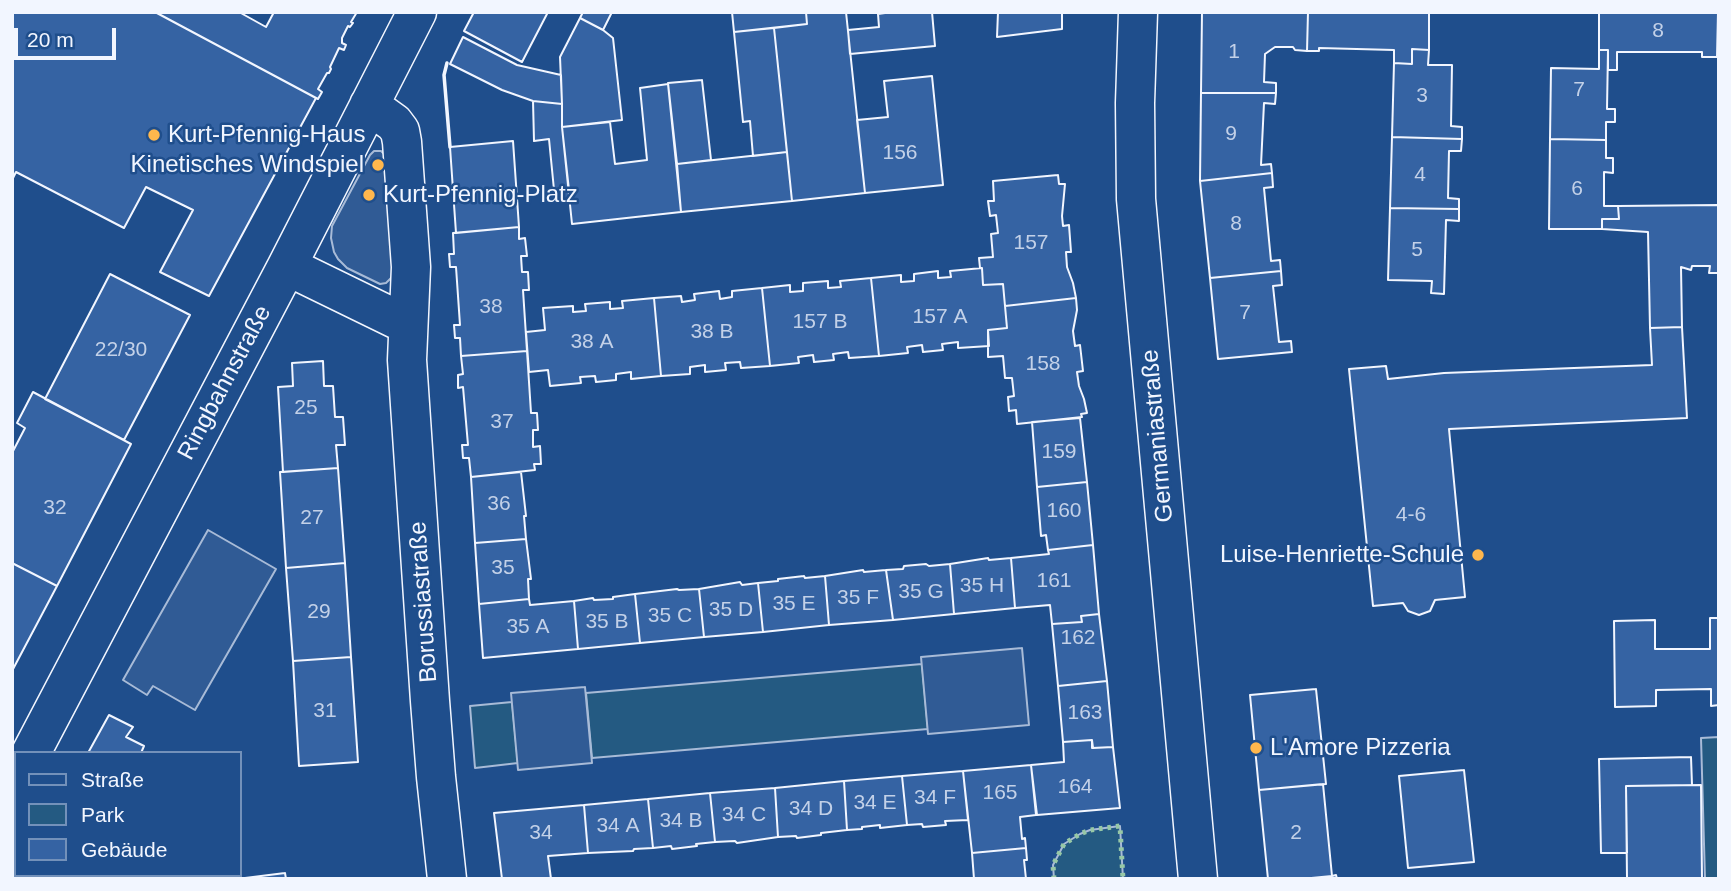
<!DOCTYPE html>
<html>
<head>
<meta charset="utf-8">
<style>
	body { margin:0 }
	#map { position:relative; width:1731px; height:891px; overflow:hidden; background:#1f4e8c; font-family:Arial,sans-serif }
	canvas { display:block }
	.frame { position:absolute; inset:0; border:14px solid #f2f6ff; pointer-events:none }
	.legend { position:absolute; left:14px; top:751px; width:228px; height:126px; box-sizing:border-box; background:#1f4e8c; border:2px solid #7391ba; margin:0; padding:9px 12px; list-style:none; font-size:21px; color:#f2f6ff }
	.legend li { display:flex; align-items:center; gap:14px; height:35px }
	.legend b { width:35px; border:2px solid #7391ba }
	.scale { position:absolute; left:14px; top:28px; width:102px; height:32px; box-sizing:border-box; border:4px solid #f2f6ff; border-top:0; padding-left:9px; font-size:21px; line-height:24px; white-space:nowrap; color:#f2f6ff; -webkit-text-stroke:5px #1f4e8c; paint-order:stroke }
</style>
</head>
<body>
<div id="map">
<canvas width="1731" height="891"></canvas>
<div class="frame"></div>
<ul class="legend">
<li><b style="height:9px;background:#1f4e8c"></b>Straße</li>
<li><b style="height:19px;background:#245a82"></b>Park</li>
<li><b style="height:19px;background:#3563a3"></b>Gebäude</li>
</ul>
<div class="scale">20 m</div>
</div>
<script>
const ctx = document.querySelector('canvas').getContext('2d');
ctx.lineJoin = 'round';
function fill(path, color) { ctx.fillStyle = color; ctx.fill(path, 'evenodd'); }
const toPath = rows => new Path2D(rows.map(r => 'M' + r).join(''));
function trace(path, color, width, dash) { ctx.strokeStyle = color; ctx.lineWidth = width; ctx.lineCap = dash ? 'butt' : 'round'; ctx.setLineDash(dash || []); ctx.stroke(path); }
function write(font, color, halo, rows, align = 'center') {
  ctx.font = font + ' Arial,sans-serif'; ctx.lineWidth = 5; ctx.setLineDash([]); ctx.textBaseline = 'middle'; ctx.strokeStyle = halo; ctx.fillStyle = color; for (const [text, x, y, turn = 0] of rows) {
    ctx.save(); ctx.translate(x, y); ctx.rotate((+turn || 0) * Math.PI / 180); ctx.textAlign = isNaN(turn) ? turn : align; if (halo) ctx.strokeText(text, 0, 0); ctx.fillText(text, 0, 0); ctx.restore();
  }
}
const green = toPath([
	[922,664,928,729,592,758,586,693,922,664],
	[512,702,518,763,475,768,470,706,512,702],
	[1719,737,1719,879,1705,879,1701,738,1719,737],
	[1120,826,1123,879,1054,879,1053,865,1064,844,1080,834,1090,830,1120,826]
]);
fill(green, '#245a82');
trace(green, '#a8bbd7', 2);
const parking = toPath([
	[374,151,381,151,387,157,393,276,386,283,380,284,347,268,338,259,334,252,331,238,332,226,370,155,374,151],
	[208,530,276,569,195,710,153,686,147,695,123,680,208,530],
	[1022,648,1029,725,928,734,921,657,1022,648],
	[585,687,592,763,518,770,511,693,585,687]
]);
fill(parking, '#305b95');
trace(parking, '#a8bbd7', 2);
const building = toPath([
	[12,12,155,12,316,98,209,296,160,272,193,210,146,187,124,228,16,172,12,180,12,12],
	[155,12,239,12,266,27,274,12,357,12,351,22,353,23,350,27,348,26,342,38,342,43,346,45,344,50,339,48,330,67,331,69,329,73,327,73,318,89,322,92,318,99,155,12],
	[474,12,548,12,522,62,464,31,474,12],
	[583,12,612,12,603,30,580,18,583,12],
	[732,12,806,12,807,24,734,32,732,12],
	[806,12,846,12,865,193,792,201,774,28,807,24,806,12],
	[892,12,932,12,935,46,850,54,848,30,879,27,878,14,892,12],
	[998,12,1062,12,1062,29,997,37,998,12],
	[1202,12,1308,12,1307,51,1295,50,1293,47,1275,47,1265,54,1264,82,1276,83,1276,93,1201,93,1202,12],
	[1308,12,1429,12,1429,50,1412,49,1412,64,1394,63,1394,50,1319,48,1319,51,1307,51,1308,12],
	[1599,12,1718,12,1717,57,1702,57,1702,52,1617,52,1617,70,1608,70,1608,50,1599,50,1599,12],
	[1718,12,1719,12,1719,57,1717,57,1718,12],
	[580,18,603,30,613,38,622,120,562,127,562,104,560,57,580,18],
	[774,28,787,152,753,156,750,121,743,122,734,32,774,28],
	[463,37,517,65,561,75,562,104,533,101,502,90,450,64,463,37],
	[1412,49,1429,50,1428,65,1452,65,1451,126,1462,127,1462,139,1392,137,1394,63,1412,64,1412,49],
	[1599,50,1608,50,1607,109,1615,109,1615,122,1606,122,1606,140,1550,139,1551,68,1599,69,1599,50],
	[932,76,943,185,865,193,857,120,888,117,884,81,932,76],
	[702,80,711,160,677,164,668,83,702,80],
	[668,84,681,212,572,224,562,127,610,122,615,164,647,160,640,88,668,84],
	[1201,93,1276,93,1275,104,1264,103,1261,165,1271,164,1272,173,1200,181,1201,93],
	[533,101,562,104,562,127,570,199,555,200,549,139,534,141,533,101],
	[1392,137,1462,139,1461,151,1449,151,1448,198,1459,199,1459,209,1390,208,1392,137],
	[1550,139,1606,140,1606,158,1613,158,1613,173,1604,172,1604,206,1618,206,1619,219,1602,219,1602,229,1549,229,1550,139],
	[513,141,519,227,456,233,450,147,513,141],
	[787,152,792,201,681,212,677,164,787,152],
	[1272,173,1273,187,1264,188,1271,261,1280,260,1281,271,1210,278,1200,181,1272,173],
	[1058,175,1059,184,1065,184,1062,216,1063,226,1069,225,1071,252,1066,252,1067,267,1073,283,1076,298,1005,306,1003,284,983,285,982,268,980,268,979,258,993,257,991,234,998,233,996,215,990,216,988,201,994,201,993,181,1058,175],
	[1719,205,1719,273,1709,273,1710,266,1692,266,1691,270,1681,267,1682,327,1650,328,1648,232,1602,229,1602,219,1619,219,1618,206,1719,205],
	[1390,208,1459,209,1459,221,1446,220,1444,294,1431,293,1432,281,1388,280,1390,208],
	[519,227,519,239,525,238,527,256,521,256,522,272,528,272,529,290,523,290,527,351,461,356,460,338,455,338,454,325,460,325,456,267,450,267,449,254,454,254,453,233,519,227],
	[982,268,983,285,1003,284,1007,328,988,330,989,346,958,348,958,342,942,344,943,350,923,352,922,345,907,347,908,353,879,356,871,278,901,275,901,282,914,281,914,274,938,271,938,278,951,277,950,271,982,268],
	[1281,271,1282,285,1273,286,1279,342,1291,341,1292,352,1218,359,1210,278,1281,271],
	[110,274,190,315,124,440,45,399,110,274],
	[871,278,879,356,849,358,848,352,833,354,834,360,814,362,813,355,798,357,799,363,770,366,762,288,790,285,790,292,803,291,803,283,828,281,828,288,841,287,840,281,871,278],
	[762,288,770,366,741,368,740,362,725,363,726,370,705,372,705,365,690,367,690,374,661,376,654,298,681,296,682,302,695,300,694,294,719,291,720,299,732,297,732,291,762,288],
	[654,298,661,376,631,379,631,372,616,374,616,380,596,382,595,376,580,377,581,383,550,386,548,370,529,372,526,332,545,330,543,308,573,306,573,312,586,311,585,304,610,302,610,309,623,308,622,301,654,298],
	[1076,298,1077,310,1073,331,1075,346,1080,345,1083,371,1077,372,1079,386,1084,399,1087,413,1081,414,1082,417,1017,424,1016,410,1009,411,1008,397,1014,396,1012,378,1005,378,1003,356,988,357,988,330,1007,328,1005,306,1076,298],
	[1682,327,1687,418,1449,429,1465,597,1435,600,1430,611,1419,615,1408,611,1403,603,1373,606,1349,369,1386,366,1388,379,1444,373,1652,365,1650,328,1682,327],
	[527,351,531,413,537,413,538,430,533,430,533,447,540,446,541,464,534,464,535,470,471,477,469,458,463,458,462,445,468,445,463,387,458,388,458,375,463,374,461,356,527,351],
	[323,361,324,386,333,386,335,417,343,417,345,445,336,445,338,468,283,472,278,387,293,386,292,363,323,361],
	[33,392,131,444,57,586,12,563,12,453,25,428,17,423,33,392],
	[1080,418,1087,482,1037,487,1032,422,1080,418],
	[338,468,345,563,286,568,280,472,338,468],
	[521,472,526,516,524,516,526,539,475,543,471,477,521,472],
	[1087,482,1093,545,1048,550,1046,535,1041,536,1037,487,1087,482],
	[526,539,531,579,528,579,529,599,479,604,475,543,526,539],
	[1093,545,1099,614,1081,616,1082,622,1052,624,1050,605,1015,608,1011,558,1049,554,1048,550,1093,545],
	[988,558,989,560,1011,558,1015,608,954,614,950,564,988,558],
	[12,563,57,586,12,671,12,563],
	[345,563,351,657,293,661,286,568,345,563],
	[926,564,929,566,950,564,954,614,893,620,886,570,903,569,904,566,926,564],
	[863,570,864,572,886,570,893,620,829,625,825,576,863,570],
	[804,576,805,578,825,576,829,625,763,632,758,583,778,581,778,579,804,576],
	[740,582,742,585,758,583,763,632,704,637,699,589,740,582],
	[677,589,679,590,699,589,704,637,640,643,635,594,677,589],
	[635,594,640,643,578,649,574,601,593,598,594,600,613,599,613,597,635,594],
	[529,599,530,605,574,601,578,649,483,658,479,604,529,599],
	[1099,614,1107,681,1058,686,1052,624,1082,622,1081,616,1099,614],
	[1710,618,1719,618,1719,705,1711,706,1711,689,1656,690,1656,706,1615,707,1614,621,1655,620,1655,649,1710,649,1710,618],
	[351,657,358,762,299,766,293,661,351,657],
	[1107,681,1113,747,1093,748,1092,740,1063,742,1058,686,1107,681],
	[1316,689,1326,784,1259,790,1250,695,1316,689],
	[109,715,133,727,126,737,144,746,141,753,88,753,109,715],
	[1092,740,1092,748,1113,747,1120,808,1037,815,1031,765,1064,762,1063,742,1092,740],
	[1691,757,1692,785,1626,786,1627,853,1601,853,1599,759,1691,757],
	[1031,765,1036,815,1020,817,1022,839,1025,838,1026,848,972,853,963,771,1031,765],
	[1464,770,1474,862,1408,868,1399,776,1464,770],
	[963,771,968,820,945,821,946,825,923,827,922,824,907,825,902,776,963,771],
	[902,776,907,825,880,828,880,825,862,827,862,829,847,830,844,781,902,776],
	[844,781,847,830,821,833,821,835,797,838,796,836,778,837,775,788,844,781],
	[1323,784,1332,876,1301,879,1268,879,1259,790,1323,784],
	[1701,785,1702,879,1627,879,1626,786,1701,785],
	[775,788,778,837,737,843,735,841,715,842,710,793,775,788],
	[710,793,715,842,696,844,697,846,672,849,671,846,653,848,648,799,710,793],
	[648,799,653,848,634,849,633,851,588,853,584,805,648,799],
	[584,805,588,853,548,856,551,879,502,879,494,813,584,805],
	[1026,848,1027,860,1024,860,1026,879,974,879,972,853,1026,848],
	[285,873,286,879,237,879,285,873],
	[19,875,94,875,92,879,17,879,19,875],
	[1336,875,1337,879,1301,879,1332,876,1336,875]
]);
fill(building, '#3563a3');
trace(building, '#f2f6ff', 2);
const minor = toPath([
	[1138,12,1135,103,1136,199,1198,879],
	[369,105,394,123,400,131,402,142,411,267,407,360,430,701,436,777,447,879],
	[287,266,408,325],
	[31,753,287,266,417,12],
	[12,788,16,781]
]);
trace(minor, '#f2f6ff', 41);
trace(minor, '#1f4e8c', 38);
trace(toPath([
	[1054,879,1053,865,1064,844,1080,834,1090,830,1120,826,1123,879]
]), '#97c8a6', 5, [3.5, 5]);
trace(toPath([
	[447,63,444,75,450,147]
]), '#f2f6ff', 3.5);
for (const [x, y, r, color] of [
	[154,135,7,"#ffb74d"],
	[378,165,7,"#ffb74d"],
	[369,195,7,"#ffb74d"],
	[1478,555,7,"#ffb74d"],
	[1256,748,7,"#ffb74d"]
]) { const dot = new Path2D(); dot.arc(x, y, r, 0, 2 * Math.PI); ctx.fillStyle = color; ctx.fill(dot); trace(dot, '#1f4e8c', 2.5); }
write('21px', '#c3d1e8', null, [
	["8",1658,31],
	["1",1234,52],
	["7",1579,90],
	["3",1422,96],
	["9",1231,134],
	["156",900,153],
	["4",1420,175],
	["6",1577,189],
	["8",1236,224],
	["157",1031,243],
	["5",1417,250],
	["38",491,307],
	["7",1245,313],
	["157 A",940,317],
	["157 B",820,322],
	["38 B",712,332],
	["38 A",592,342],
	["22/30",121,350],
	["158",1043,364],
	["25",306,408],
	["37",502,422],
	["159",1059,452],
	["36",499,504],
	["32",55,508],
	["160",1064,511],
	["4-6",1411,515],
	["27",312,518],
	["35",503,568],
	["161",1054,581],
	["35 H",982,586],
	["35 G",921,592],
	["35 F",858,598],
	["35 E",794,604],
	["35 D",731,610],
	["29",319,612],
	["35 C",670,616],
	["35 B",607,622],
	["35 A",528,627],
	["162",1078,638],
	["31",325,711],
	["163",1085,713],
	["164",1075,787],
	["165",1000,793],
	["34 F",935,798],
	["34 E",875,803],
	["34 D",811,809],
	["34 C",744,815],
	["34 B",681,821],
	["34 A",618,826],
	["34",541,833],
	["2",1296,833]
]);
write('24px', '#f2f6ff', '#1f4e8c', [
	["Kurt-Pfennig-Haus",168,135],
	["Kinetisches Windspiel",364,165,"right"],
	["Kurt-Pfennig-Platz",383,195],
	["Luise-Henriette-Schule",1464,555,"right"],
	["L'Amore Pizzeria",1270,748]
], 'left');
write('24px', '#f2f6ff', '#1f4e8c', [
	["Ringbahnstraße",225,383,-62],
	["Germaniastraße",1158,436,-95],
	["Borussiastraße",424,602,-94]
]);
</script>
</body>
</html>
